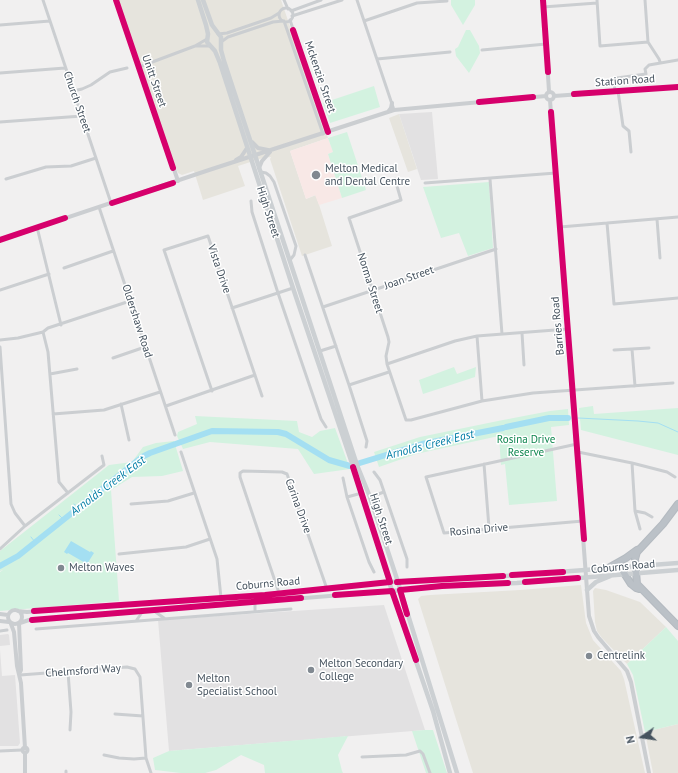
<!DOCTYPE html>
<html>
<head>
<meta charset="utf-8">
<style>
	body { margin:0 }
	#map { position:relative; width:678px; height:773px; overflow:hidden; background:#f1f0f0; font-family:"PT Sans",sans-serif }
	canvas { display:block }
	.north { position:absolute; left:622px; top:717px; width:40px; height:40px; -webkit-text-stroke:3px #fff; paint-order:stroke; rotate:257deg; font-size:11px; font-weight:700; line-height:16px; text-align:center; color:#45525e }
	.north::after { content:''; display:block; margin:auto; width:14px; height:18px; background:#45525e; clip-path:polygon(50% 0,100% 100%,50% 72%,0 100%) }
</style>
</head>
<body>
<div id="map">
<canvas width="678" height="773"></canvas>
<div class="north">N</div>
</div>
<script>
const ctx = document.querySelector('canvas').getContext('2d');
ctx.lineJoin = 'round';
function fill(path, color) { ctx.fillStyle = color; ctx.fill(path, 'evenodd'); }
const toPath = rows => new Path2D(rows.map(r => 'M' + r).join(''));
function trace(path, color, width, dash) { ctx.strokeStyle = color; ctx.lineWidth = width; ctx.lineCap = dash ? 'butt' : 'round'; ctx.setLineDash(dash || []); ctx.stroke(path); }
function write(font, color, halo, rows, align = 'center') {
  ctx.font = font + ' "PT Sans",sans-serif'; ctx.lineWidth = 3; ctx.setLineDash([]); ctx.textBaseline = 'middle'; ctx.strokeStyle = halo; ctx.fillStyle = color; for (const [text, x, y, turn = 0] of rows) {
    ctx.save(); ctx.translate(x, y); ctx.rotate((+turn || 0) * Math.PI / 180); ctx.textAlign = isNaN(turn) ? turn : align; if (halo) ctx.strokeText(text, 0, 0); ctx.fillText(text, 0, 0); ctx.restore();
  }
}
fill(toPath([
	[118,0,281,0,328,138,290,151,306,199,316,195,332,246,302,256,270,159,271,157,263,158,238,166,245,186,203,200,194,171,182,175,178,173,172,159],
	[399,114,417,169,408,172,389,118],
	[581,585,586,623,593,640,621,671,624,679,645,773,473,773,418,599,421,596,430,595,520,590],
	[595,588,606,590,640,602,666,627,627,664,602,638,597,631,595,622,593,591],
	[678,724,678,773,653,773,645,732]
]), '#e6e4dd');
fill(toPath([
	[432,112,438,179,421,180,399,114],
	[384,605,425,730,169,751,158,620],
	[8,634,9,635,10,645,0,646,0,635],
	[0,650,2,676,15,675,20,743,18,746,0,746]
]), '#e2e1e2');
fill(toPath([
	[328,138,333,152,328,154,342,198,319,205,315,195,306,199,290,151]
]), '#f8e8e6');
fill(toPath([
	[451,0,475,0,475,5,463,25,451,5],
	[466,30,470,30,479,46,480,53,469,73,456,56,455,49,458,47],
	[374,86,380,107,330,123,323,103],
	[347,132,366,190,342,198,328,154,333,152,328,138],
	[489,182,493,248,468,256,459,233,441,238,423,187],
	[454,367,457,374,476,367,475,377,423,394,419,380],
	[593,406,594,414,678,408,678,455,581,430,579,408],
	[568,409,569,425,551,427,557,501,509,505,505,464,501,465,499,436,416,454,379,467,374,452,420,437,498,421,550,411],
	[195,416,297,421,299,432,312,437,320,431,335,428,350,469,314,474,298,449,210,442,183,449,177,436,178,432,197,424],
	[174,441,183,471,162,476,132,477,111,490,119,601,0,611,0,572,3,570,0,571,0,551,109,465,132,462,143,447,156,443],
	[666,627,678,641,678,724,645,732,633,675,627,664],
	[425,730,433,730,447,773,426,773,412,731],
	[348,736,338,755,342,771,343,773,265,773,264,765,241,755,216,770,205,773,181,773,155,770,153,758,169,751]
]), '#d3f2e0');
fill(toPath([
	[71,541,90,552,91,551,94,553,87,564,68,553,67,554,64,552]
]), '#a4dff2');
trace(toPath([
	[568,418,571,418],
	[578,418,638,421,658,423,678,432],
	[91,490,95,495],
	[74,504,79,508],
	[59,515,64,520],
	[58,527,60,523],
	[31,537,35,542]
]), '#a4dff2', 1);
trace(toPath([
	[506,427,549,418,568,418],
	[0,566,18,556,142,457,150,453,212,431,278,432,286,434,329,460,350,466,422,444,503,428]
]), '#a4dff2', 6);
const motorway = toPath([
	[678,504,663,524,637,552,635,559,637,584,678,626],
	[610,567,626,558,637,550],
	[624,573,631,584,636,588,639,589]
]);
trace(motorway, '#b4bac0', 8);
trace(toPath([
	[43,0,111,203],
	[284,0,288,9],
	[357,0,394,110],
	[597,0,600,46,648,42,645,0],
	[543,7,597,3],
	'279 15a7 7 0 1 1 14 0a7 7 0 1 1-14 0Z',
	[291,11,321,0],
	[292,16,342,0],
	[290,20,328,132],
	[284,21,323,134],
	[364,21,417,3,447,1],
	[0,25,50,21],
	[218,34,227,33,271,18,279,13],
	[221,42,228,37,273,22,283,21],
	[648,42,659,59,660,62],
	[196,46,210,46],
	[482,50,546,44],
	[377,59,450,52],
	[139,67,195,46,207,39],
	[0,73,65,68],
	[73,91,82,89,91,85,110,72,127,68],
	[615,91,614,82,617,78,646,74,645,69,649,65,678,60],
	[618,91,623,126,629,131,631,152],
	[0,122,82,116],
	[261,172,266,173,270,176,274,182,296,246,294,255,290,260],
	[6,179,46,167,71,166,96,158],
	[395,179,401,200,349,218,388,337,389,342,386,356,387,364,406,420,411,420,482,401,533,393,673,383],
	[490,179,502,334],
	[425,183,556,173],
	[251,201,252,212,278,293,321,419,326,427],
	[99,207,175,435],
	[657,219,660,258],
	[607,223,614,304,678,298],
	[37,227,61,325],
	[560,227,678,217],
	[305,255,349,385,367,441,366,447],
	[64,268,113,251],
	[0,290,49,274],
	[323,307,496,249],
	[232,308,293,288],
	[43,332,48,352,59,482,68,493],
	[522,333,524,365],
	[477,336,482,401],
	[0,340,18,338,43,332,48,328,130,301],
	[0,347,11,504,15,513,25,526],
	[632,349,635,386],
	[614,350,649,348],
	[320,351,336,346],
	[113,358,145,347],
	[387,364,455,341,477,336,568,329],
	[50,374,77,369],
	[349,385,389,372],
	[212,391,164,250,208,236,262,396],
	[121,404,129,440],
	[166,406,255,375],
	[53,414,104,410,160,392],
	[577,444,426,477,444,533,583,521],
	[181,452,217,559,221,598],
	[578,452,632,463,667,472,675,477],
	[632,463,635,511,640,529],
	[484,464,489,528],
	[374,472,380,480,407,559,407,567],
	[343,478,347,497,369,562,374,572],
	[347,497,362,493],
	[370,497,384,492],
	[131,504,168,501,194,493],
	[635,511,645,513,652,517],
	[0,549,25,526,104,465,102,456],
	[119,554,186,547,210,539],
	[279,593,240,477,240,473,243,471,282,472,287,474,327,589],
	[154,611,164,618],
	[255,611,255,603],
	[136,621,143,611],
	[36,629,291,609],
	[0,631,7,630],
	[68,672,71,712,70,730],
	[20,675,127,667,135,669,140,677,146,758,151,773],
	[115,714,143,716],
	[0,751,22,750],
	[104,755,119,758,134,759,146,758],
	[362,757,406,755,420,751,423,754,430,773],
	[66,773,66,771]
]), '#cbced1', 3);
trace(toPath([
	[116,0,178,181],
	[543,0,549,91],
	'546 96a4 4 0 1 1 8 0a4 4 0 1 1-8 0Z',
	[554,96,678,87],
	[550,100,589,616,594,631,598,637,627,671,631,682,649,773],
	[388,112,391,108,392,103],
	[252,142,258,148,268,150],
	[236,160,241,157,247,148],
	[259,168,262,161,270,152],
	[0,240,209,170,394,110,546,96],
	'8 617a7 7 0 1 1 14 0a7 7 0 1 1-14 0Z',
	[18,611,27,612,265,595,390,582],
	[0,614,8,615],
	[0,621,9,622],
	[19,623,21,670,19,674],
	[20,623,29,620,392,591],
	[11,624,14,632,17,666,21,683,25,748],
	'22.5 750a2.5 2.5 0 1 1 5 0a2.5 2.5 0 1 1-5 0Z',
	[25,753,25,773]
]), '#cbced1', 4);
trace(toPath([
	[198,0,206,25,208,34,207,42,215,51,220,63,293,288,362,493,392,591,433,711,450,773],
	[203,0,212,25,221,37,221,50,224,61,357,465,370,497,396,576,457,773],
	[390,582,505,576,678,563],
	[587,590,596,582,613,575],
	[392,591,442,586,517,583,678,570]
]), '#ccd0d3', 4.5);
trace(motorway, '#bbc1c7', 6);
trace(toPath([
	[116,0,173,168],
	[543,0,548,72],
	[293,30,328,132],
	[574,94,678,87],
	[479,102,533,97],
	[551,112,584,539],
	[112,203,173,183],
	[0,240,65,218],
	[512,575,563,572],
	[397,582,503,576],
	[525,582,578,578],
	[335,595,392,591,416,660],
	[34,611,265,595,390,582,353,467],
	[407,614,400,590,442,586,508,583],
	[32,620,301,598]
]), '#d6006c', 6);
for (const [x, y, r, color] of [
	[316,175,5,"#818991"],
	[61,568,4,"#818991"],
	[589,656,4,"#818991"],
	[311,670,4,"#818991"],
	[189,685,4,"#818991"]
]) { const dot = new Path2D(); dot.arc(x, y, r, 0, 2 * Math.PI); ctx.fillStyle = color; ctx.fill(dot); trace(dot, '#fff', 1.5); }
write('11px', '#45525e', '#fff', [
	["Mckenzie Street",320,77,71],
	["Unitt Street",154,81,71],
	["Station Road",625,81,-4],
	["Church Street",77,102,71],
	["High Street",268,212,72],
	["Vista Drive",219,269,71],
	["Joan Street",409,278,-19],
	["Norma Street",370,283,72],
	["Oldershaw Road",137,321,72],
	["Barries Road",558,326,-95],
	["Carina Drive",298,506,70],
	["High Street",381,519,72],
	["Rosina Drive",479,530,-5],
	["Coburns Road",623,567,-5],
	["Coburns Road",268,584,-5],
	["Chelmsford Way",83,671,-4]
]);
write('11px', '#45525e', '#fff', [
	["Melton Medical",325,169],
	["and Dental Centre",325,182],
	["Melton Waves",69,568],
	["Centrelink",597,656],
	["Melton Secondary",319,664],
	["College",319,677],
	["Melton",197,679],
	["Specialist School",197,692]
], 'left');
write('11px', '#0f864f', '#fff', [
	["Rosina Drive",526,440],
	["Reserve",526,453]
]);
write('italic 12px', '#037ea6', '#fff', [
	["Arnolds Creek East",430,445,-14],
	["Arnolds Creek East",108,486,-37]
]);
</script>
</body>
</html>
